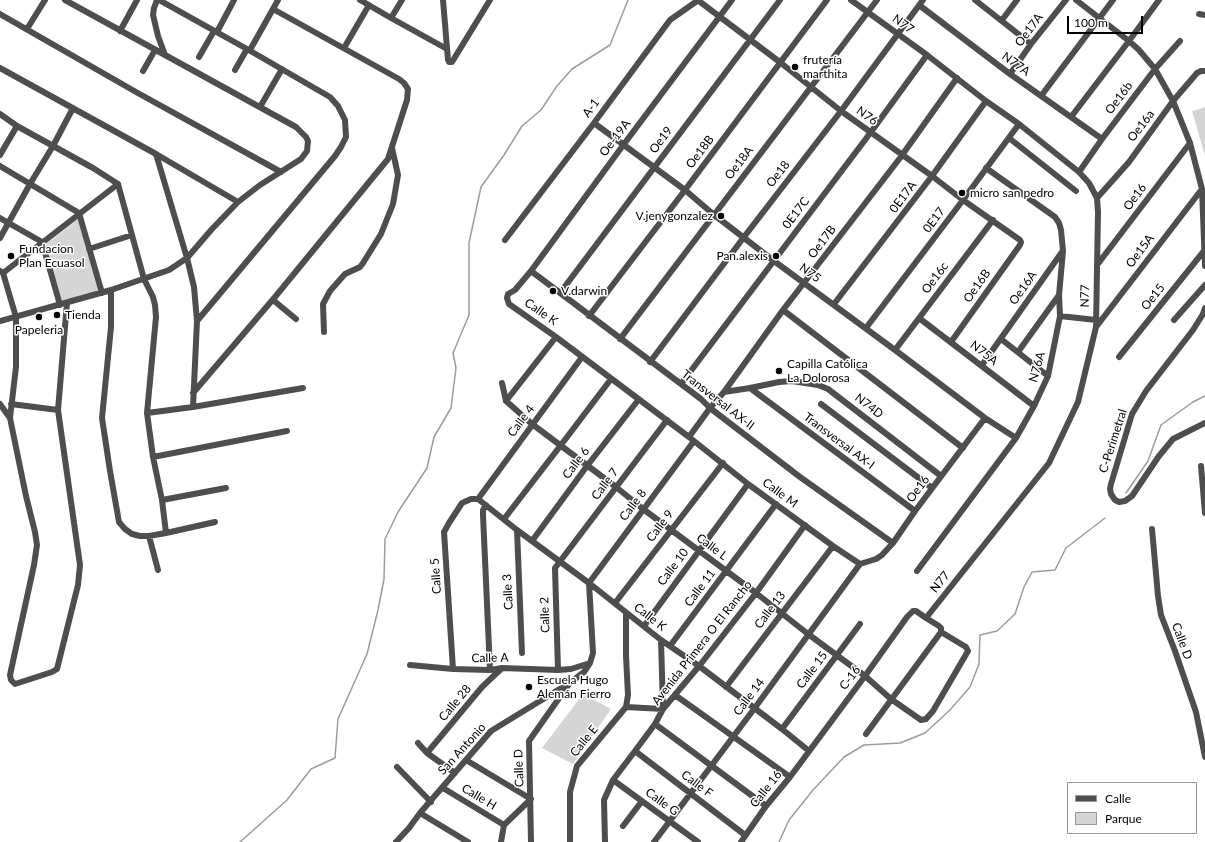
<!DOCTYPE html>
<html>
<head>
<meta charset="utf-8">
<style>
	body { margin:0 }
	#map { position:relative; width:1205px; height:842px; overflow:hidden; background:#fff; font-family:Lato,sans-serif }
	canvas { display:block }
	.legend { position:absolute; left:1067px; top:782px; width:130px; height:52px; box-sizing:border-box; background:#fff; border:1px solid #999; margin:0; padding:5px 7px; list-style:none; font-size:12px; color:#000 }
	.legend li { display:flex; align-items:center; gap:8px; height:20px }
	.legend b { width:20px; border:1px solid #999 }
	.scale { position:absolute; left:1067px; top:16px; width:76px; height:18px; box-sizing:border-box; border:2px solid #000; border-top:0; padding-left:5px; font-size:12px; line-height:14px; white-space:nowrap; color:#000; -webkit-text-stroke:3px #fff; paint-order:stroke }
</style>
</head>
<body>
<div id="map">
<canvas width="1205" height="842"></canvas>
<ul class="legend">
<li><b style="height:5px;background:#4e4e4e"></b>Calle</li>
<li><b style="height:11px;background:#d5d5d5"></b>Parque</li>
</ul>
<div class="scale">100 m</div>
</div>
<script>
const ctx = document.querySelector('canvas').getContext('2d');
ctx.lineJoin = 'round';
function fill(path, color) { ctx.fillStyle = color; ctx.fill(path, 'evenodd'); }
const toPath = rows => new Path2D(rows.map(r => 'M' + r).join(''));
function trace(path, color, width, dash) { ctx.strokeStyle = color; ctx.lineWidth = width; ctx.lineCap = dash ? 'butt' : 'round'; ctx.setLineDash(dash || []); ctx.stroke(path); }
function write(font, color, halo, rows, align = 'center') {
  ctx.font = font + ' Lato,sans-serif'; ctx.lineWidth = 3; ctx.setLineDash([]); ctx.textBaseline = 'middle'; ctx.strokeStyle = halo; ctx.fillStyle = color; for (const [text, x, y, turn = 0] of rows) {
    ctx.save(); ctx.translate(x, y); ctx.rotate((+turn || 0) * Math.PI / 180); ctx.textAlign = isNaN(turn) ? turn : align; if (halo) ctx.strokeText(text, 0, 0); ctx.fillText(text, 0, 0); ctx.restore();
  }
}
fill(toPath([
	[1205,107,1205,156,1192,111],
	[78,219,99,291,62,301,45,245],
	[583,694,611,709,573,764,542,748]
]), '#d5d5d5');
trace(toPath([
	[1126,493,1148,461,1161,425,1193,402,1205,396],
	[240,842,287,800,311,769,335,758,338,719,367,654,378,610,384,579,385,539,398,512,427,468,434,437,451,408,456,368,453,353,469,315,469,243,481,187,504,155,522,126,541,110,557,86,572,69,610,45,628,0],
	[779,842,789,820,813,790,844,757,864,745,900,743,925,733,950,710,970,687,979,664,980,635,997,631,1015,614,1024,587,1032,572,1055,570,1066,548,1105,518]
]), '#9c9c9c', 1.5);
trace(toPath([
	[65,0,165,55],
	[159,0,247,49,330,97,338,106,345,120,346,137,341,147,335,156,197,321],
	[360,0,391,18,402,0],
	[443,0,448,60,449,62,452,62,490,0],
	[732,0,624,144,531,271,515,290,508,294,507,298,509,304,556,337,689,437,748,484,833,546,860,564],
	[975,0,1031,44],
	[1076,0,1129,41,1139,50,1155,69,1173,101,1190,143,1202,189,1205,266],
	[919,5,1010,74,1102,139],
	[0,14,136,92,281,172],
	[1199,14,1205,15],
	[391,18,447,49],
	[1002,20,1017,0],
	[27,29,45,0],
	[120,31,137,0],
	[217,32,234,0],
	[344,48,369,5],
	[250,50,278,0],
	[199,57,214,31],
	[0,68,156,154,238,202],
	[235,70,247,49],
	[143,71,155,50],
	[1010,74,1031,44,1066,0],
	[1041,96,1113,0],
	[260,107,282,69],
	[0,114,17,126,93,168,118,184,144,279,153,297,155,305,156,317,147,413,153,457,162,500,166,533],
	[1071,117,1129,41,1159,0],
	[594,123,685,190,713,214,774,261,895,350,985,418,1016,438],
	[1009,138,1076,191],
	[156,154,187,258,194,287,197,321,193,407],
	[0,155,17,126],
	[0,166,79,213,102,293],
	[1079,172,1102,139,1155,69,1180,41],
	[1097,198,1129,162,1173,101,1197,73,1201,71,1205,71],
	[0,218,42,242,60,305],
	[0,238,30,184,53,146,73,108],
	[505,240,594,123,670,20,697,1,699,1,781,63,841,111,932,176,963,200,1020,240,1021,242,1020,245,951,342],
	[89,249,132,235],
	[1097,265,1190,143],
	[0,271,3,273,16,317,16,367,10,418,26,496,35,532,37,545,34,565,10,675,11,680,15,684,52,672,57,669,78,585,80,565,58,410,67,303],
	[531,271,701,399,710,408,800,477,893,543],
	[3,273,118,184],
	[111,290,111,327,102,418,110,471,119,522,125,529,132,534,140,536,149,536,166,533,215,522],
	[560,293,780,0],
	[273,300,296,319],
	[834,304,932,176,986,101],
	[1205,308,1203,314,1193,330,1146,391,1132,414,1111,484,1110,489,1111,494,1115,500,1119,502,1125,501,1132,496,1159,456,1173,439,1205,423],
	[783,310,963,448],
	[589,316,685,190,827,0],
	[1060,316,1096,320],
	[919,318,1034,406],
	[1174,320,1205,285],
	[0,321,111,290,169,270,187,258,212,229,238,202,260,185,301,159,307,151,308,141,306,137,296,127,165,55,158,36,153,15,154,8,157,0],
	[1096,327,1202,189],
	[866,328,963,200,1019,124],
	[324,332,323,304,330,291,345,274,360,267,363,263,381,234,393,204,398,175,392,148],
	[620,339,877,0],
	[1001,339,1048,376],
	[895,350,993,220],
	[1018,352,1059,295],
	[1119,357,1204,251],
	[650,362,744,237,841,111,923,0],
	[982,365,1062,252],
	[502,383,506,401,532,424,616,487,643,509,756,593,808,634,865,676,891,699,921,720,926,719,933,711,968,651,966,647,941,632],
	[681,384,871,132,927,55],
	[750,388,915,511],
	[724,392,750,388,779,382,792,381,818,385,828,389,941,476],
	[193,393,275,297,388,159,407,100,408,89,404,83,399,79,273,9],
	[506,401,556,337],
	[0,404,10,418],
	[11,404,58,410],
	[821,404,932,488],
	[147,413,193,407,303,388],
	[689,437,710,408,724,392,783,310,900,158,957,78],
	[153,457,287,431],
	[1201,466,1205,513],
	[478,499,517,530,589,583,661,640,699,666,782,729,809,751],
	[478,499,582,357],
	[162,500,226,488],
	[486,505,483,510,483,515,490,670],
	[504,519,561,445,611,379],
	[1152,529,1158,596,1161,615,1175,651,1196,712,1205,757],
	[517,530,522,653],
	[149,536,158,570],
	[532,541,587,466,639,399],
	[860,564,876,559,882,555,893,543,915,511,985,418],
	[917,571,1016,438,1034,406,1048,376,1060,316,1059,295,1063,251,1061,230,1059,223,1055,217,986,168],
	[589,583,694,441],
	[615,603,723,463],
	[644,626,748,484],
	[670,646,776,504],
	[410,665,453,669,490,670,502,668,558,670,571,669,590,663],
	[453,669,444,532,449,523,462,503,471,499,478,499],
	[558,670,555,568,667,420],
	[726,687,833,546],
	[675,695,790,777],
	[626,707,663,709,661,640],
	[655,724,766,806],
	[782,729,860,624],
	[866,734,941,632,941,628,939,626,926,618],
	[418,743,427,753,455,773],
	[635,751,745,835],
	[427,753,482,687,501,669],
	[466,760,531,799,504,825,501,842],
	[397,767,431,802],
	[613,780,698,842],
	[443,788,504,825],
	[420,813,468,842],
	[623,826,642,801],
	[396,842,409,828,420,813,491,731,571,682,584,672,590,663,593,653,589,583],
	[531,842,529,741,569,684],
	[570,842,570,792,577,766,626,707,628,695,626,656,626,613],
	[605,842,604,800,613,780,635,751,655,724,663,709,700,665,756,593,805,525],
	[654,842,754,709,860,564],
	[741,842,766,806,790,777,865,676,907,617,913,611,916,611,926,618,1049,463,1078,402,1096,327,1098,212,1097,198,1089,183,1079,172,1019,124,986,101,927,55,851,0]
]), '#4e4e4e', 6);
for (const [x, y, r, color] of [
	[795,67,4,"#000"],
	[962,193,4,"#000"],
	[721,216,4,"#000"],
	[11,256,4,"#000"],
	[776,256,4,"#000"],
	[553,291,4,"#000"],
	[57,315,4,"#000"],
	[39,317,4,"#000"],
	[779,371,4,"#000"],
	[529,687,4,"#000"]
]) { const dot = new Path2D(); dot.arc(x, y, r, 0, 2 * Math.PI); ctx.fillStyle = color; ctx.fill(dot); trace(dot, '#fff', 1.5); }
write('12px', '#000', '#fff', [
	["N77",903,24,36],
	["Oe17A",1029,30,-53],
	["N77A",1016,64,36],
	["Oe16b",1119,98,-53],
	["A-1",591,108,-53],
	["N76",867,116,36],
	["Oe16a",1141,126,-53],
	["Oe-19A",615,138,-53],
	["Oe19",661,140,-53],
	["Oe18B",700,152,-53],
	["Oe18A",739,163,-52],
	["Oe18",778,174,-52],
	["0E17A",903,197,-53],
	["Oe16",1135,197,-53],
	["0E17C",796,213,-53],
	["0E17",934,220,-53],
	["Oe17B",822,242,-53],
	["Oe15A",1140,251,-53],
	["N75",810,273,36],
	["Oe16c",935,278,-53],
	["Oe16B",977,286,-55],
	["Oe16A",1023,288,-55],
	["N77",1085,296,-89],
	["Oe15",1153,297,-51],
	["Calle K",541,312,35],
	["N75A",984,353,38],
	["N76A",1037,367,-74],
	["Transversal AX-II",718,400,38],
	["N74D",869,406,38],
	["Calle 4",521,421,-54],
	["Transversal AX-I",839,441,37],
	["C-Perimetral",1113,441,-72],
	["Calle 6",576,463,-53],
	["Calle 7",605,484,-53],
	["Oe16",918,489,-53],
	["Calle M",780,493,36],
	["Calle 8",633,505,-53],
	["Calle 9",660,526,-53],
	["Calle L",712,547,37],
	["Calle 10",673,567,-53],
	["Calle 5",436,576,-94],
	["N77",940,582,-51],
	["Calle 11",700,588,-53],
	["Calle 3",508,592,-93],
	["Calle 13",770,610,-53],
	["Calle 2",545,615,-92],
	["Calle K",650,617,38],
	["Calle D",1182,641,70],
	["Avenida Primera O El Rancho",702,643,-52],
	["Calle A",490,658,-1],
	["Calle 15",812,670,-53],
	["C-16",850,678,-53],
	["Calle 14",749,697,-53],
	["Calle 28",455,703,-50],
	["Calle E",584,741,-51],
	["San Antonio",462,749,-48],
	["Calle D",519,768,-92],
	["Calle F",697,784,37],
	["Calle 16",766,789,-52],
	["Calle H",479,797,31],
	["Calle G",662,802,36]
]);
write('12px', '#000', '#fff', [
	["frutería",803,60],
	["marthita",803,74],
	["micro san pedro",970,193],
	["V.jenygonzalez",713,216,"right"],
	["Fundacion",19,249],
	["Plan Ecuasol",19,263],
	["Pan.alexis",768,256,"right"],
	["V.darwin",561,291],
	["Tienda",65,315],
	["Papeleria",39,330,"center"],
	["Capilla Católica",787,364],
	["La Dolorosa",787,378],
	["Escuela Hugo",537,680],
	["Alemán Fierro",537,694]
], 'left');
</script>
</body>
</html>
